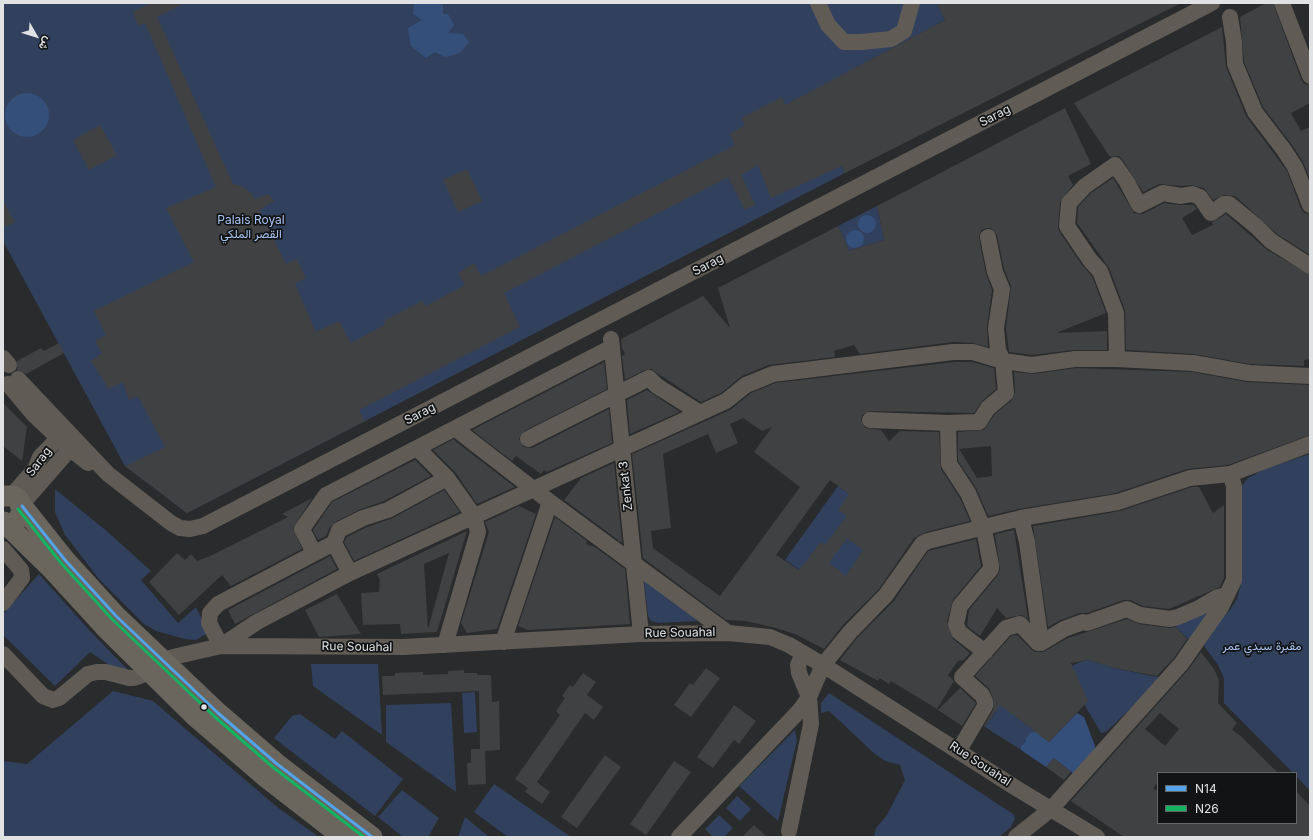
<!DOCTYPE html>
<html>
<head>
<meta charset="utf-8">
<style>
	body { margin:0 }
	#map { position:relative; width:1313px; height:840px; overflow:hidden; background:#292b2d; font-family:Inter,Vazirmatn,sans-serif }
	canvas { display:block }
	.frame { position:absolute; inset:0; border:4px solid #e0e2e4; pointer-events:none }
	.legend { position:absolute; left:1157px; top:772px; width:140px; height:52px; box-sizing:border-box; background:#121315; border:1px solid #646668; margin:0; padding:5px 7px; list-style:none; font-size:12px; color:#e0e2e4 }
	.legend li { display:flex; align-items:center; gap:8px; height:20px }
	.legend b { width:20px; border:1px solid #646668 }
	.north { position:absolute; left:16px; top:16px; width:40px; height:40px; -webkit-text-stroke:3px #121315; paint-order:stroke; rotate:129deg; font-size:11px; font-weight:700; line-height:16px; text-align:center; color:#e0e2e4 }
	.north::after { content:''; display:block; margin:auto; width:14px; height:18px; background:#e0e2e4; clip-path:polygon(50% 0,100% 100%,50% 72%,0 100%) }
</style>
</head>
<body>
<div id="map">
<canvas width="1313" height="840"></canvas>
<div class="frame"></div>
<ul class="legend">
<li><b style="height:5px;background:#53a3e8"></b>N14</li>
<li><b style="height:5px;background:#13b361"></b>N26</li>
</ul>
<div class="north">ش</div>
</div>
<script>
const ctx = document.querySelector('canvas').getContext('2d');
ctx.lineJoin = 'round';
function fill(path, color) { ctx.fillStyle = color; ctx.fill(path, 'evenodd'); }
const toPath = rows => new Path2D(rows.map(r => 'M' + r).join(''));
function trace(path, color, width, dash) { ctx.strokeStyle = color; ctx.lineWidth = width; ctx.lineCap = dash ? 'butt' : 'round'; ctx.setLineDash(dash || []); ctx.stroke(path); }
function write(font, color, halo, rows, align = 'center') {
  ctx.font = font + ' Inter,Vazirmatn,sans-serif'; ctx.lineWidth = 3.5; ctx.setLineDash([]); ctx.textBaseline = 'middle'; ctx.strokeStyle = halo; ctx.fillStyle = color; for (const [text, x, y, turn = 0] of rows) {
    ctx.save(); ctx.translate(x, y); ctx.rotate((+turn || 0) * Math.PI / 180); ctx.textAlign = isNaN(turn) ? turn : align; if (halo) ctx.strokeText(text, 0, 0); ctx.fillText(text, 0, 0); ctx.restore();
  }
}
fill(toPath([
	[3,3,937,3,945,20,809,93,845,173,187,513,125,466,3,241],
	[877,206,884,240,849,251,838,226],
	[1310,454,1310,791,1296,776,1296,773,1293,773,1224,703,1224,678,1218,665,1204,646,1219,620,1230,610,1237,599,1241,584,1240,489,1247,479,1264,469],
	[838,486,883,519,835,594,785,560],
	[55,489,109,533,151,571,141,580,178,623,196,607,208,633,196,640,185,639,156,631,144,624,99,579,65,535,55,512],
	[39,574,91,632,129,671,111,666,90,652,55,686,3,635,3,614],
	[644,580,698,621,658,623,651,621,648,616],
	[1212,605,1191,642,1171,622],
	[1089,660,1114,668,1162,678,1106,732,1101,733,1084,704,1072,666,1080,662],
	[311,664,378,664,382,735,313,686],
	[113,691,153,701,277,807,319,837,3,837,3,761,27,764],
	[475,692,477,732,464,733,462,693],
	[829,693,1013,814,1015,818,1011,827,999,837,874,837,876,828,887,815,905,780,900,765,885,761,875,754,829,711,821,713,821,703],
	[994,700,1036,732,1030,734,1026,738,1026,741,1022,746,1021,750,985,727,997,710,991,705],
	[451,703,456,792,386,742,386,705],
	[300,714,335,739,342,731,403,779,375,816,274,738,292,716],
	[795,730,797,740,778,821,739,786],
	[494,784,571,837,508,837,474,812],
	[402,790,439,818,428,837,403,837,378,817],
	[737,796,751,809,740,821,726,808],
	[719,815,733,828,724,837,713,837,705,829],
	[465,817,489,837,458,837]
]), '#31415d');
fill(toPath([
	[414,3,441,3,443,5,443,14,448,14,454,25,448,33,463,34,469,42,460,53,445,57,435,52,426,58,411,46,408,28,422,20,413,14],
	'5 115a22 22 0 1 1 44 0a22 22 0 1 1-44 0Z',
	'858 224a9 9 0 1 1 18 0a9 9 0 1 1-18 0Z',
	'846 239a9 9 0 1 1 18 0a9 9 0 1 1-18 0Z',
	[1077,713,1084,717,1095,746,1094,753,1075,775,1054,758,1046,767,1021,750,1021,746,1026,741,1026,738,1030,733,1036,732,1049,742]
]), '#354f7b');
fill(toPath([
	[151,3,185,3,157,17,233,184,242,186,251,193,255,199,269,194,274,201,259,210,286,264,297,259,306,278,295,284,316,332,339,321,351,343,384,325,385,320,422,301,426,306,465,285,458,273,474,263,481,276,735,145,730,134,745,125,741,118,782,97,785,105,945,20,937,3,1181,3,845,173,842,166,771,198,758,165,741,175,755,205,745,210,728,177,504,293,520,327,359,410,365,421,187,513,125,466,165,447,138,396,129,400,123,382,109,389,91,361,102,353,95,341,106,335,94,311,194,262,166,208,216,187,145,23,138,26,133,12],
	[1266,3,1273,3,1301,79,1304,84,1310,85,1310,103,1291,113,1301,131,1310,127,1310,179,1303,162,1292,145,1263,107,1244,62,1240,17],
	[1222,27,1226,67,1246,116,1287,171,1301,209,1304,213,1310,214,1310,255,1277,234,1235,196,1224,195,1213,200,1204,188,1191,185,1181,186,1159,184,1143,192,1122,159,1119,156,1110,157,1074,103],
	[1065,108,1091,164,1068,176,1073,185,1060,202,1058,226,1059,231,1082,265,1092,276,1106,313,1056,333,1107,331,1107,350,1074,350,1032,355,1009,352,1006,328,1011,286,1004,269,997,235,991,228,987,228,981,230,979,238,986,274,992,290,987,327,988,347,973,343,953,342,860,354,854,345,834,351,835,357,769,365,742,376,721,393,701,402,651,369,645,370,625,380,622,356,625,354,622,348,621,339,703,296,730,328,718,288,838,226,849,251,884,240,877,206],
	[100,125,117,155,89,170,73,140],
	[467,169,482,201,458,212,443,180],
	[1113,178,1134,213,1143,214,1164,203,1180,205,1194,205,1197,209,1182,218,1192,235,1213,225,1212,222,1226,214,1266,249,1310,275,1310,359,1304,360,1304,366,1250,364,1194,354,1126,350,1125,310,1109,268,1077,223,1078,207,1091,193],
	[3,201,15,222,3,228],
	[59,343,64,353,26,374,17,370,17,361,41,348,44,351],
	[604,362,607,389,524,431,519,439,523,447,532,448,609,409,612,443,547,472,544,470,541,474,516,456,512,461,472,430],
	[954,362,972,362,994,368,996,389,982,401,974,413,870,411,862,415,861,420,865,428,881,430,889,441,900,431,939,432,941,469,960,498,970,521,926,532,914,538,879,589,843,625,824,649,795,634,776,628,746,621,726,620,643,558,632,454,730,410,751,393,775,383],
	[743,418,762,431,772,427,754,452,800,487,720,596,653,548,651,531,671,528,663,454,708,434,716,453,738,443,730,424],
	[830,480,849,494,838,510,847,516,825,545,821,542,799,570,776,555],
	[847,538,863,550,846,576,829,563],
	[1076,368,1192,372,1247,382,1310,385,1310,435,1228,465,1187,469,1116,493,1019,509,988,516,976,488,958,461,958,432,984,430,995,414,1012,400,1015,392,1014,372,1033,374],
	[991,446,992,476,977,478,959,449],
	[647,390,680,412,630,434,627,400],
	[3,403,27,427,22,461,3,446],
	[454,439,455,441,515,487,477,504,455,472,433,450],
	[415,460,431,476,384,501,359,510,335,522,330,527,326,536,318,540,313,530,332,502],
	[614,463,622,542,622,543,564,500,581,478],
	[1192,487,1199,487,1213,513,1224,505,1224,578,1220,587,1169,609,1143,606,1131,600,1124,600,1087,613,1080,613,1061,620,1048,627,1033,526,1120,511],
	[444,490,460,512,354,561,344,542,347,537,367,527,393,518],
	[312,498,293,528,302,549,231,586,222,575,179,615,149,582,177,553,185,560,191,554,197,561,208,557,288,517,282,514],
	[519,506,536,514,497,629,467,633,461,623,489,532,485,522],
	[555,517,587,541,586,544,595,547,625,569,630,624,528,630,518,626],
	[1014,530,1028,619,1022,615,1006,618,997,608,980,636,967,626,969,610,998,575,1000,570,995,534],
	[467,531,437,632,401,634,400,624,363,625,361,593,379,592,380,580,377,574],
	[449,553,428,629,424,564],
	[976,539,981,566,953,600,947,622,953,639,970,653,964,660,958,661,948,675,954,681,937,709,891,681,889,684,880,678,878,681,840,660,857,638,894,601,928,551],
	[330,556,337,569,235,624,228,610],
	[337,594,351,618,361,634,319,637,305,610],
	[1127,619,1139,624,1169,628,1176,627,1187,639,1174,658,1157,676,1114,668,1089,660,1071,663,1088,701,1049,742,1000,705,985,727,984,726,993,710,994,701,989,688,975,676,1011,636,1017,635,1034,652,1043,652,1068,638],
	[1201,652,1214,669,1219,680,1218,703,1237,723,1232,730,1242,737,1278,773,1158,773,1158,782,1153,788,1158,792,1158,823,1296,823,1296,791,1310,806,1310,837,1124,837,1071,801,1188,670],
	[1160,713,1179,729,1165,746,1145,729],
	[706,668,720,678,691,717,674,705,690,683,693,685],
	[464,670,464,673,477,673,477,675,491,675,492,702,499,701,500,750,485,751,486,784,468,785,467,763,471,763,471,749,480,749,479,691,383,695,382,676,395,676,395,673,423,672,423,675,448,674,448,671],
	[583,673,596,682,587,695,603,707,594,720,585,713,537,782,550,792,542,804,525,792,528,788,515,779,560,715,556,711,565,698,562,696,570,685,573,687],
	[960,688,976,703,962,726,938,710],
	[734,705,756,721,739,744,734,740,713,768,697,757],
	[605,755,621,767,577,828,561,817],
	[1054,758,1071,772,1064,780,1046,767],
	[674,761,691,772,646,835,630,824],
	[754,825,767,837,742,837]
]), '#404143');
trace(toPath([
	[818,3,828,25,844,42,861,42,891,39,904,31,912,3],
	[1282,3,1310,76],
	[1230,17,1234,42,1235,64,1255,112,1284,150,1295,167,1310,205],
	[611,339,641,634],
	[3,358,9,365],
	[1117,359,1116,313,1100,271,1090,260,1067,226,1069,203,1085,186,1115,165,1127,182,1139,205,1163,193,1181,196,1192,194,1200,197,1211,213,1224,204,1229,204,1257,227,1271,241,1310,266],
	[18,379,108,474,171,523,180,528,190,529,203,526,1212,3],
	[8,384,33,414,70,449,88,463],
	[870,420,948,423,979,422,988,408,1006,393,1003,361,998,350,996,328,1002,289,995,272,988,237],
	[948,423,949,464,968,493,984,530,991,565,991,569,960,606,956,624,959,632,985,652],
	[458,427,461,433,550,502,728,633],
	[528,439,649,378,657,386,700,413],
	[417,448,447,478,474,516,478,532,445,645],
	[447,478,388,510,363,518,339,530,334,543,218,604,210,613,209,623,221,646,257,622,350,573,726,401,746,385,773,374,953,352,973,352,1003,361,1032,365,1075,359,1117,359,1193,363,1249,373,1310,376],
	[12,495,35,469,40,457,65,431],
	[22,504,76,442],
	[1021,518,1027,542,1041,643],
	[334,543,350,573],
	[3,549,21,570,22,578,3,603],
	[314,553,302,529,326,495,612,347],
	[503,642,550,502],
	[3,654,43,696,53,700,59,698,88,674,97,672,106,672,129,678,134,678,151,672,163,661,173,657,221,646,404,647,641,634,728,633,770,637,789,645,823,665,1016,788,1097,837],
	[959,750,985,706,985,701,982,695,962,677,1006,628,1020,624,1038,643,1041,643,1064,629,1083,622,1087,623,1127,609,1140,615,1170,619,1178,617,1199,608,1218,597,1227,595],
	[789,831,811,724,809,697,799,673,798,665,803,653],
	[679,837,800,710,809,697,823,665,850,632,886,595,922,544,928,541,1021,518,1118,502,1190,478,1230,474,1310,444],
	[1016,837,1051,809,1181,664,1221,607,1234,580,1234,486,1230,474]
]), '#605c55', 16);
trace(toPath([
	[3,496,13,496,19,500,22,511,19,518],
	[22,506,65,560,116,616,218,713,277,764,372,837],
	[4,522,51,568,105,627,195,716,267,778,343,837]
]), '#6a655d', 21);
trace(toPath([
	[22,506,65,560,116,616,218,713,277,764,372,837]
]), '#53a3e8', 3);
trace(toPath([
	[18,509,61,563,112,619,215,717,274,768,364,837]
]), '#13b361', 3);
for (const [x, y, r, color] of [
	[204,707,3.5,"#e0e2e4"]
]) { const dot = new Path2D(); dot.arc(x, y, r, 0, 2 * Math.PI); ctx.fillStyle = color; ctx.fill(dot); trace(dot, '#121315', 1.5); }
write('12px', '#e0e2e4', '#121315', [
	["Sarag",995,116,-27],
	["Sarag",708,265,-27],
	["Sarag",420,414,-27],
	["Sarag",39,462,-53],
	["Zenkat 3",626,486,-96],
	["Rue Souahal",680,633,-1],
	["Rue Souahal",357,647,1],
	["Rue Souahal",980,764,33]
]);
write('12px', '#a9c5f3', '#121315', [
	["Palais Royal",251,220],
	["القصر الملكي",251,234],
	["مقبرة سيدي عمر",1262,646]
]);
</script>
</body>
</html>
